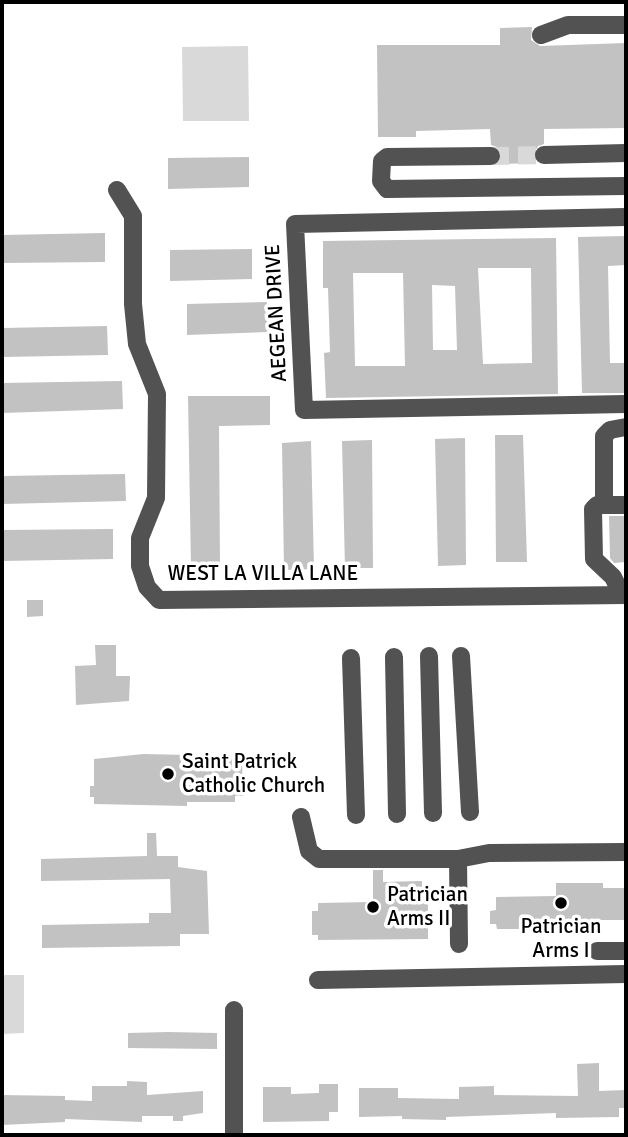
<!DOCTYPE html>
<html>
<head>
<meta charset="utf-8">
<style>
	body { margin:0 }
	#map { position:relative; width:628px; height:1137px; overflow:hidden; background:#fff; font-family:Signika,sans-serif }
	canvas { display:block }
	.frame { position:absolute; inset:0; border:4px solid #000; pointer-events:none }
</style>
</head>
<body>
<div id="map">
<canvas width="628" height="1137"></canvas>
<div class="frame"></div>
</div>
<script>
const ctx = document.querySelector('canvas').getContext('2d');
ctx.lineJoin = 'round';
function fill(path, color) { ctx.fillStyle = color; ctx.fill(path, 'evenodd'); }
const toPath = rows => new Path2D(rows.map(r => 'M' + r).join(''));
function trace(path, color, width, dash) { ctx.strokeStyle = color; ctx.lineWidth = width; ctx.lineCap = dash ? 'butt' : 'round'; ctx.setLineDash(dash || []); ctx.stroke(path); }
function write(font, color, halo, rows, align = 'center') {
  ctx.font = font + ' Signika,sans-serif'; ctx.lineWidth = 7; ctx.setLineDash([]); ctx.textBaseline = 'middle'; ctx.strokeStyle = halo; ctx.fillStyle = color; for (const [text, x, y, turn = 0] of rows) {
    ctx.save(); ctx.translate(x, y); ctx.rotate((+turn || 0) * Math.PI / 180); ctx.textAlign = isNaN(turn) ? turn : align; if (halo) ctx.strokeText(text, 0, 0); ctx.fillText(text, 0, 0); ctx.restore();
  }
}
fill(toPath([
	[248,46,249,121,183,121,182,47],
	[2,975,24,975,24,1033,2,1034]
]), '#d9d9d9');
fill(toPath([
	[532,27,531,40,540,46,626,43,626,128,544,129,544,144,538,146,533,155,536,163,499,164,502,155,497,147,491,145,490,129,416,131,416,137,378,137,377,45,500,45,500,28],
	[249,157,249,187,168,189,168,158],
	[105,233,105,262,2,263,2,235],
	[626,236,626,265,608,266,610,363,626,363,626,393,582,393,578,237],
	[556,238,558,394,326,398,324,353,330,352,328,288,323,288,323,241],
	[478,268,531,268,532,363,483,364],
	[353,273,403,273,405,366,355,366],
	[432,285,455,286,457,350,433,350],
	[252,249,252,279,170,281,170,250],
	[267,302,268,332,187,335,187,304],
	[107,326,108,355,2,357,2,328],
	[122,381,123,409,2,413,2,383],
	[188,396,270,396,270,425,219,426,220,566,191,567],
	[495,435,523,435,527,562,496,562],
	[465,438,466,565,438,566,435,439],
	[372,440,373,568,345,568,342,441],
	[311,441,314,569,284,570,282,443],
	[125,474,126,501,2,504,2,476],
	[609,516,626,516,626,562,614,563,610,558],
	[113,529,113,559,2,561,2,530],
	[27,600,43,600,43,616,27,617],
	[95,645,116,645,116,676,130,676,129,701,76,705,75,666,96,665],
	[144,754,234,756,234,761,242,761,243,796,235,796,235,802,187,802,187,806,94,804,94,797,90,797,90,786,94,786,94,759],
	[147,833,156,833,157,856,178,856,178,867,207,871,209,934,180,934,180,946,42,948,42,925,149,923,149,913,171,913,170,879,41,881,41,859,147,856],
	[373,870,383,870,383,882,422,881,422,887,428,887,428,939,318,940,318,935,312,935,312,911,318,911,318,903,373,902],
	[556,883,603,883,603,888,626,888,626,920,589,920,589,929,497,929,496,924,490,924,490,911,496,910,496,897,556,896],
	[168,1032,217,1033,217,1049,128,1048,128,1033],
	[599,1063,599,1091,626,1090,626,1108,619,1108,619,1117,556,1118,556,1113,446,1117,446,1120,402,1119,402,1116,359,1117,359,1088,398,1088,398,1098,459,1099,459,1087,494,1086,494,1095,578,1096,577,1064],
	[127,1081,147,1082,147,1095,203,1091,203,1113,183,1116,183,1121,173,1121,173,1116,142,1116,142,1122,65,1119,65,1122,2,1125,2,1095,65,1096,65,1100,92,1101,92,1086,127,1086],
	[319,1084,338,1084,338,1112,329,1112,329,1121,263,1122,263,1087,291,1087,291,1094,319,1093]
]), '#c2c2c2');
trace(toPath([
	[491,156,544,155]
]), '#d9d9d9', 18, [18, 9]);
trace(toPath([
	[541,35,568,25,626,25],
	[544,155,626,153],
	[491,156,387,157,382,161,381,181,387,189,626,186],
	[117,190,133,216,133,304,137,344,157,394,156,498,140,538,140,566,147,587,159,600,626,595],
	[626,217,295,224,304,410,626,404],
	[604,498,604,436,610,430,626,427],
	[622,595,613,577,594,559,593,509,597,505,626,505],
	[429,656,433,813],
	[461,656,470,812],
	[394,657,397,814],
	[351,658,356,815],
	[301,817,309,851,319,859,458,859,489,853,626,852],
	[458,859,459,944],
	[597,951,626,951],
	[318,980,626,974],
	[234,1135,234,1010]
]), '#525252', 18);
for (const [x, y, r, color] of [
	[168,774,7,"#000"],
	[561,903,7,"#000"],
	[373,907,7,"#000"]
]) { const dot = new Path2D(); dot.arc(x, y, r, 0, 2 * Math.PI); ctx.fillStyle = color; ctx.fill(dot); trace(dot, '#fff', 2.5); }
write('21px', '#000', '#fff', [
	["AEGEAN DRIVE",277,313,-93],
	["WEST LA VILLA LANE",263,574]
]);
write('21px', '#000', '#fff', [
	["Saint Patrick",182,762],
	["Catholic Church",182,786],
	["Patrician",387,895],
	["Arms II",387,919],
	["Patrician",561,927,"center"],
	["Arms I",561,951,"center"]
], 'left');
</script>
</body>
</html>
